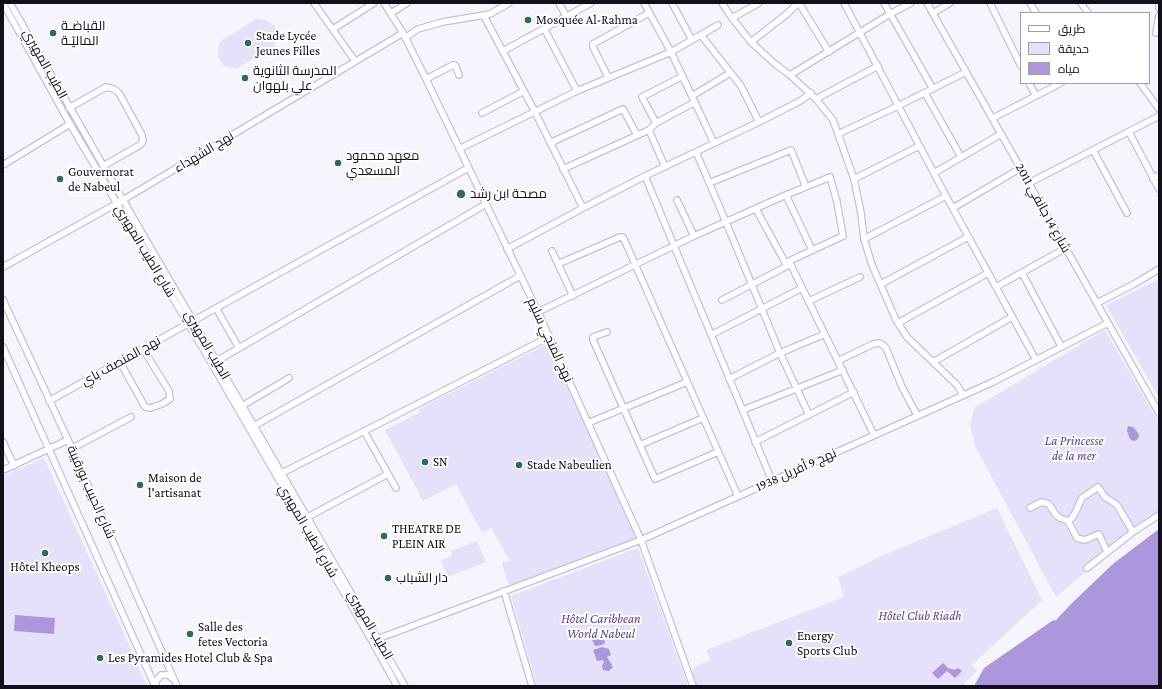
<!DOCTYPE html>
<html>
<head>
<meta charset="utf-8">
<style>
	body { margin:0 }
	#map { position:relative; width:1162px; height:689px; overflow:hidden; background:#f6f4fc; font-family:"Crimson Pro",Cairo,serif }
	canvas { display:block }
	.frame { position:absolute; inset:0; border:4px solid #120e1a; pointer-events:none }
	.legend { position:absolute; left:1020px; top:12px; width:130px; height:72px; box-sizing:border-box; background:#fff; border:1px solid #a09fa3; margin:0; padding:5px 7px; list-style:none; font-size:12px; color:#120e1a }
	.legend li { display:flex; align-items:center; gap:8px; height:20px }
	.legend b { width:20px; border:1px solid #a09fa3 }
</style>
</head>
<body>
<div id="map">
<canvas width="1162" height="689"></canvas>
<div class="frame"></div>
<ul class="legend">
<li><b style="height:5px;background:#fff"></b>طريق</li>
<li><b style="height:11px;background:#e7e0fa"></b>حديقة</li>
<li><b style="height:11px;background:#ac97dd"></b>مياه</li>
</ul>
</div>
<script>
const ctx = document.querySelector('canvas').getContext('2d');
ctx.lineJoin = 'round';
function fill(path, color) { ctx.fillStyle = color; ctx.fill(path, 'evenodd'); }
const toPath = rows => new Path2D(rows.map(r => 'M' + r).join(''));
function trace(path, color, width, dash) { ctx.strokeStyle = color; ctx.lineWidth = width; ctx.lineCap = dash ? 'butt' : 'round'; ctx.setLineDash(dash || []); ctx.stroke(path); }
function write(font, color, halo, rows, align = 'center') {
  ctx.font = font + ' "Crimson Pro",Cairo,serif'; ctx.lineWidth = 4; ctx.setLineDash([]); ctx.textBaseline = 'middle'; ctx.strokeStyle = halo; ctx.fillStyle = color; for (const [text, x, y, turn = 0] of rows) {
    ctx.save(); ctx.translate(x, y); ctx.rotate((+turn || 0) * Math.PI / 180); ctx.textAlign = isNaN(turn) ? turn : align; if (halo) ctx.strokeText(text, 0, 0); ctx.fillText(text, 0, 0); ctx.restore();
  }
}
fill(toPath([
	[256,19,266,20,274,25,277,31,278,36,274,47,237,68,228,67,223,65,218,56,219,45,222,40],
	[1159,279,1159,398,1106,305],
	[1105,330,1159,423,1159,514,1126,538,1056,597,975,446,970,425,974,408],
	[549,343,637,538,509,586,503,567,502,562,510,561,491,528,482,533,456,484,423,501,385,430,420,412,419,409],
	[44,458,122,629,147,686,3,686,3,476],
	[997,508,1042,600,972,665,977,671,964,684,966,686,697,686,692,672,695,667,710,660,706,650,844,597,838,577,886,554],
	[477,541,486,562,448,577,441,560,452,556,451,551],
	[638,548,688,686,537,686,511,596]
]), '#e7e0fa');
fill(toPath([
	[1128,426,1133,427,1138,433,1139,436,1137,440,1133,441,1130,439,1127,431],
	[1159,529,1159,686,974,686,984,668,1052,621,1056,620,1072,603,1114,563],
	[15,615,55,618,54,634,14,631],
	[603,634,605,643,602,645,595,646,591,638],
	[602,647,609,649,611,655,607,657,613,667,609,671,603,670,602,666,604,662,603,660,597,661,593,650],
	[943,663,948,668,955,670,958,668,962,671,955,678,947,671,938,679,932,673]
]), '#ac97dd');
const minor = toPath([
	[3,3,70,124,212,364,372,641,397,686],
	[10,3,123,200,405,686],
	[314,3,355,61],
	[384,3,403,33,426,79,538,312,592,432,641,540,693,686],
	[559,3,566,16],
	[644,3,671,52,714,143],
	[672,3,692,40],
	[722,3,732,18,751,42,775,64,790,75,816,99,833,120,854,179,861,213,864,239,872,265,896,320,907,337,957,385,963,395],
	[799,3,829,52],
	[844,3,946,196,1036,360],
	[884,3,933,89],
	[927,3,1159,413],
	[990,3,1021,66],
	[1030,3,1036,13],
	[1081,3,1088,13],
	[1159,3,1159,8],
	[391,13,407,3],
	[933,13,950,3],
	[484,16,535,112,583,208],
	[732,18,759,3],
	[544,28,577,91],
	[333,29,374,3],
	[1156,33,1159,16],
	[701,35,741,86,759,122],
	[405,38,418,29,443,22,490,14,509,3],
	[751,42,788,13,798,3],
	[503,51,591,3],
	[790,75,890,14,911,3],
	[608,77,593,47,593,44,649,13],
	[426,79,453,65,455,65,459,75],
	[1029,83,1036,96],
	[1140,83,1159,109],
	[925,93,961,157],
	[692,96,730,73],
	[816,99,878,66],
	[69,108,106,87,114,89,119,93,142,135,143,141,140,145,103,166],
	[482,113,524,91],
	[993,118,1061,83],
	[656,123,642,97,683,76],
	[649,130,665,167],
	[1129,132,1159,189],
	[838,134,898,106,966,72],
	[550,143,623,109,637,135],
	[459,149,577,91,671,52,718,25],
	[1093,150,1127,213],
	[696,152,726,222,780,353,809,415],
	[3,165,70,124],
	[563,169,649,130,656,123,695,102],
	[934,173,1001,134],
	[645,176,772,481],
	[854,179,919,146],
	[1153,179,1159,175],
	[709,183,791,150,792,152,806,187],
	[1029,183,1159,116],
	[786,195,812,250],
	[677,200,694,236],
	[953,208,1021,168],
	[756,209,787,266],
	[864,239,946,196],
	[507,249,583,208,645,176,759,122,800,101,811,93],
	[552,251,573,296],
	[789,261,874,435],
	[558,264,620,237,623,237,738,496],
	[3,267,123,200,403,33],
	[1022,273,1061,346],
	[881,284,968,237],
	[996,287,1066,248],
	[3,300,68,440,177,686],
	[809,301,860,277],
	[1097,303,1136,283,1159,269],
	[216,308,239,348],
	[538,312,694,236,786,195,830,177,837,202,843,236,789,261,787,266,722,300],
	[898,323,988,273],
	[607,332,593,337,593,340,655,479,718,452],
	[711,335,802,288],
	[3,347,155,686],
	[838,361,873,344,879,343,883,345,886,348,902,387,917,415],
	[120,362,145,407,150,408,162,404,170,399,169,391,143,349],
	[215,362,486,204],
	[933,362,1012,317],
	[729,379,780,353,825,334],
	[49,401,468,168],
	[242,406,289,378],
	[743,410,843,370],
	[588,423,687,382],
	[252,427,520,276],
	[364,431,396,488],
	[3,442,14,466],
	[755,442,854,392],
	[640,445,703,418],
	[71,449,131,417],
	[3,470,68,440],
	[278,475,549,337],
	[1030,508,1041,502,1049,504,1055,514,1060,518,1068,521,1077,538,1085,540,1099,534,1107,552],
	[304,519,388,474],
	[1068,521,1072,518,1075,513,1082,498,1098,487,1105,497,1117,505,1133,532],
	[1087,568,1133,532,1159,515],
	[504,591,532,686],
	[372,641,641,540,993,382,1108,323],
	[156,686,156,681,161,675,168,675,172,678]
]);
trace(minor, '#c7bee1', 8);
trace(minor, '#fff', 5.5);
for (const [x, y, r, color] of [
	[528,20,4,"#306b55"],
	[53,33,4,"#306b55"],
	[248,43,4,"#306b55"],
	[245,78,4,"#306b55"],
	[338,163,4,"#306b55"],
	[60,179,4,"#306b55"],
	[461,194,5,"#306b55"],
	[425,462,4,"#306b55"],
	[519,465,4,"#306b55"],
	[140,485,4,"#306b55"],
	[384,536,4,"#306b55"],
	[45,553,4,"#306b55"],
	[388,578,4,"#306b55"],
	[190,634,4,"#306b55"],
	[789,643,4,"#306b55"],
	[100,658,4,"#306b55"]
]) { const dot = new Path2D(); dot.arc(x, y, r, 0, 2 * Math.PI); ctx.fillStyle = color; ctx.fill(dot); trace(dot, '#fff', 1.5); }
write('13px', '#120e1a', '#fff', [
	["Mosquée Al-Rahma",536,20],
	["القباضـة",61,26],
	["الماليّـة",61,41],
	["Stade Lycée",256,36],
	["Jeunes Filles",256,51],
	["المدرسة الثانوية",253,71],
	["علي بلهوان",253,86],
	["معهد محمود",346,156],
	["المسعدي",346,171],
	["Gouvernorat",68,172],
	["de Nabeul",68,187],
	["مصحة ابن رشد",470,194],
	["SN",433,462],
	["Stade Nabeulien",527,465],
	["Maison de",148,478],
	["l'artisanat",148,493],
	["THEATRE DE",392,529],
	["PLEIN AIR",392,544],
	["Hôtel Kheops",45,567,"center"],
	["دار الشباب",396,578],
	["Salle des",198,627],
	["fetes Vectoria",198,642],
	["Energy",797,636],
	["Sports Club",797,651],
	["Les Pyramides Hotel Club & Spa",108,658]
], 'left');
write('13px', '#120e1a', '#fff', [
	["الطيب المهيري",45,64,61],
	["نهج الشهداء",204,152,-31],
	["شارع 14 جانفي 2011",1043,208,61],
	["شارع الطيب المهيري",145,251,59],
	["نهج المنجي سليم",550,340,65],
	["الطيب المهيري",207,345,60],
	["نهج المنصف باي",121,361,-29],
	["نهج 9 أفريل 1938",796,470,-24],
	["شارع الحبيب بورقيبة",91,492,66],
	["شارع الطيب المهيري",308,531,60],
	["الطيب المهيري",370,625,60]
]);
write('italic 13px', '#604296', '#fff', [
	["La Princesse",1074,441],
	["de la mer",1074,456],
	["Hôtel Club Riadh",920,616],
	["Hôtel Caribbean",601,619],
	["World Nabeul",601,634]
]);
</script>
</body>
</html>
